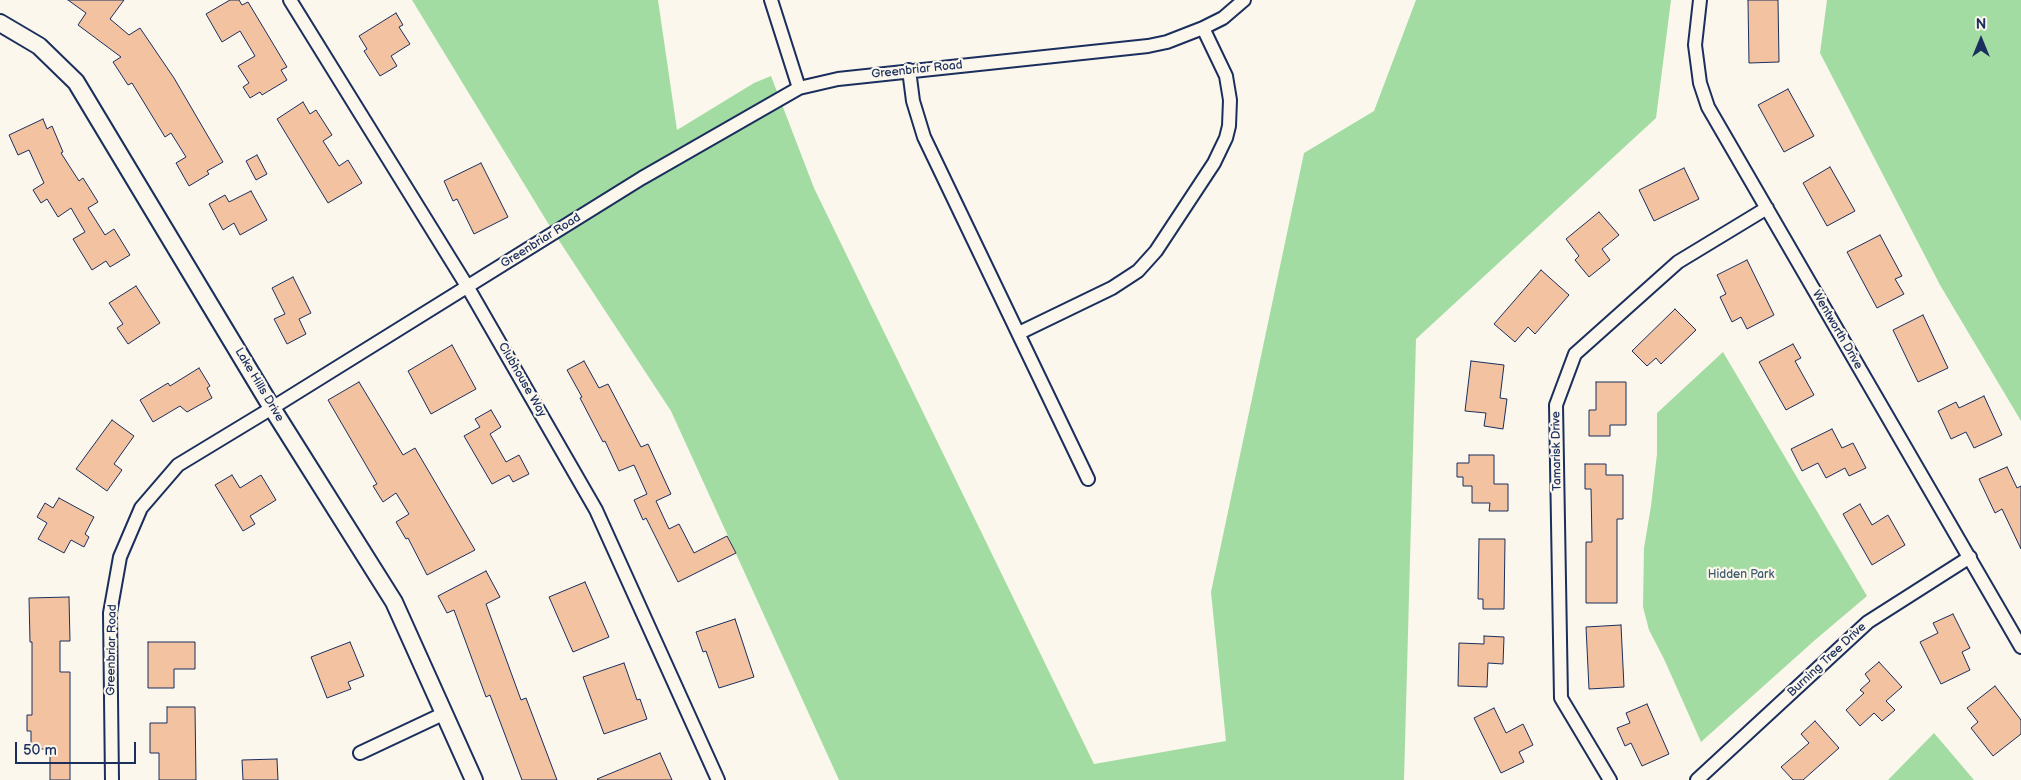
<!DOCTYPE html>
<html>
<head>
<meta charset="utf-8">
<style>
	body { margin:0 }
	#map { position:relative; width:2021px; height:780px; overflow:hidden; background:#fbf7ec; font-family:"Balsamiq Sans",sans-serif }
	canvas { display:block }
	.north { position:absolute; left:1956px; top:15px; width:50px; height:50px; -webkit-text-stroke:4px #fbf7ec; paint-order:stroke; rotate:0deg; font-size:14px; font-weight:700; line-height:20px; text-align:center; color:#1b2f5e }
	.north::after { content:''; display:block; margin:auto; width:18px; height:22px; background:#1b2f5e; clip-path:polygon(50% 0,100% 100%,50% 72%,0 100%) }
	.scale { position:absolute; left:15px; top:742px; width:121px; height:22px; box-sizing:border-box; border:2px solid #1b2f5e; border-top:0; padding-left:6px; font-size:15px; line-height:18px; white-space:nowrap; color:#1b2f5e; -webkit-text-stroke:4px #fbf7ec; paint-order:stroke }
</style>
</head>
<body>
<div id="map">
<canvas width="2021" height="780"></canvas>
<div class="north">N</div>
<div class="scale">50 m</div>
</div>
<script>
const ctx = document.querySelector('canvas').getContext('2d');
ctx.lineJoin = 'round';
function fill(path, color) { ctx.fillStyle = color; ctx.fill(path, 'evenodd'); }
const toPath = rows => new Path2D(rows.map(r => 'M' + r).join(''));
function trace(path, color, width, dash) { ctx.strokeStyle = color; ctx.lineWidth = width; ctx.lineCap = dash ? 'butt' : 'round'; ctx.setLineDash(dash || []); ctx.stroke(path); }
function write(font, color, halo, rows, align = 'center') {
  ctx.font = font + ' "Balsamiq Sans",sans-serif'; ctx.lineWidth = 4.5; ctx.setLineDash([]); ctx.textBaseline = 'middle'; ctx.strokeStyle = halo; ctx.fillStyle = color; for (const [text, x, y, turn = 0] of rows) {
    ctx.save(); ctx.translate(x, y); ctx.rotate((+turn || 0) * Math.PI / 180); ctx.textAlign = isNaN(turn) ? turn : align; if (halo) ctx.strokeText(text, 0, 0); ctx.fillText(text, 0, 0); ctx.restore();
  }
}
fill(toPath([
	[412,0,658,0,677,130,754,83,771,76,814,188,1094,764,1226,741,1211,592,1304,153,1374,111,1416,0,1671,0,1656,118,1416,339,1404,780,839,780,671,411,554,233],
	[1827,0,2021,0,2021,421,1940,285,1820,53],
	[1723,352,1867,596,1815,640,1701,742,1664,659,1649,630,1643,607,1644,548,1651,506,1657,454,1657,413],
	[1934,733,1974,780,1888,780]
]), '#a3dca2');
const building = toPath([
	[68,0,124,0,110,19,129,35,140,28,174,78,223,162,207,171,209,174,189,186,176,163,186,157,171,133,165,137,132,83,128,85,113,62,121,57,78,25,86,13,68,0],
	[230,0,239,0,242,5,248,2,287,67,281,70,287,80,262,95,260,92,250,98,243,87,249,83,238,66,255,56,240,31,222,42,206,14,230,0],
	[1748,0,1778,0,1779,62,1749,63,1748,0],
	[396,13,403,25,399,27,410,44,391,56,397,66,380,76,364,51,367,49,359,36,396,13],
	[1788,89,1814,136,1784,152,1758,105,1788,89],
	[303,102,310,114,316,110,332,135,323,141,339,166,348,160,362,183,328,203,277,119,303,102],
	[43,119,47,129,52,126,63,152,61,153,79,181,83,178,98,202,88,208,105,235,114,229,130,255,110,267,106,261,92,270,73,239,85,232,71,208,58,217,47,199,41,203,33,190,44,183,29,150,18,155,9,135,43,119],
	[257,155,267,174,256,180,246,161,257,155],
	[481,163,508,217,474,234,457,199,453,201,444,181,481,163],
	[1830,167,1855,211,1827,226,1803,183,1830,167],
	[1684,168,1699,199,1654,221,1639,190,1684,168],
	[251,191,267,220,240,235,234,223,223,230,209,204,225,195,229,202,251,191],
	[1599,212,1619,235,1602,249,1610,260,1589,277,1575,260,1579,256,1566,239,1599,212],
	[1880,235,1902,276,1895,279,1904,294,1877,308,1847,252,1880,235],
	[1747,260,1774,315,1747,329,1741,317,1732,322,1720,297,1726,294,1717,275,1747,260],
	[1541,270,1569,295,1535,334,1528,327,1515,342,1494,324,1541,270],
	[293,277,311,313,299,319,306,334,287,344,274,319,285,314,272,288,293,277],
	[136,286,160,323,128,344,117,328,123,324,109,303,136,286],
	[1675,309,1696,330,1661,364,1656,358,1647,366,1632,351,1675,309],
	[1923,315,1948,368,1918,382,1893,330,1923,315],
	[1793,344,1801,358,1795,361,1814,395,1786,410,1759,362,1793,344],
	[452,345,476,389,431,414,408,371,452,345],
	[584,361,599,388,608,384,641,447,648,444,671,494,656,501,669,529,679,524,694,553,727,536,736,553,678,582,646,518,643,520,634,500,647,494,634,465,619,471,605,441,603,442,580,398,582,397,567,370,584,361],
	[1471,361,1504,365,1500,398,1507,399,1503,429,1484,426,1486,413,1465,411,1471,361],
	[199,368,210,386,207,388,212,398,187,412,180,406,153,422,140,400,168,383,170,386,199,368],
	[359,382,403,455,415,448,475,550,427,575,408,538,406,539,396,522,409,514,396,493,383,502,373,486,377,484,328,400,359,382],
	[1596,382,1626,382,1626,425,1610,425,1610,436,1589,436,1589,410,1596,410,1596,382],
	[1984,396,2002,435,1974,448,1966,432,1951,439,1938,411,1956,402,1959,408,1984,396],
	[491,410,501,427,490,434,506,462,519,455,529,474,513,482,509,475,492,484,464,436,480,427,475,419,491,410],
	[112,420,134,436,114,464,122,470,107,491,76,469,112,420],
	[1832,429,1842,448,1853,443,1866,468,1849,476,1845,468,1826,478,1818,463,1802,471,1791,449,1832,429],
	[1469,455,1494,455,1494,484,1508,484,1508,511,1489,511,1490,503,1472,503,1472,486,1463,486,1463,477,1457,477,1457,463,1469,463,1469,455],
	[1585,464,1606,464,1606,475,1623,475,1623,519,1617,519,1617,603,1586,603,1586,542,1592,542,1591,489,1585,489,1585,464],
	[2007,467,2017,488,2021,486,2021,549,2002,509,1995,513,1979,479,2007,467],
	[232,475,240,488,261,475,276,500,250,516,255,524,243,531,215,485,232,475],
	[59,498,94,517,85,534,89,537,84,547,71,540,64,553,38,539,47,523,37,517,45,503,53,508,59,498],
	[1860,504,1872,525,1888,515,1905,545,1872,565,1843,514,1860,504],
	[1479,539,1505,539,1504,609,1483,609,1483,599,1478,599,1479,539],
	[486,571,500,597,486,604,521,700,526,698,557,780,522,780,490,695,486,697,454,610,447,613,438,596,486,571],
	[585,582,609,637,573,652,549,597,585,582],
	[69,597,70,641,60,641,60,672,70,672,70,780,50,780,50,749,31,749,31,731,27,731,27,715,32,715,32,642,30,642,29,598,69,597],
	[1953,614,1970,648,1962,652,1970,670,1941,684,1920,642,1938,633,1933,623,1953,614],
	[735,619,754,677,719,688,706,651,703,652,696,632,735,619],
	[1621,625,1624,687,1589,689,1586,627,1621,625],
	[1484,636,1504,637,1503,664,1488,663,1487,687,1458,686,1459,643,1484,644,1484,636],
	[148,642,195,642,195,669,174,669,174,688,148,688,148,642],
	[350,642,364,676,348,682,351,689,327,698,311,657,350,642],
	[1879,662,1902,687,1886,701,1895,710,1882,721,1874,713,1860,726,1846,710,1864,693,1860,690,1870,681,1865,674,1879,662],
	[624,663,637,700,640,699,647,719,604,734,583,677,624,663],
	[1995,686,2021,720,2021,734,1993,756,1971,728,1978,722,1967,708,1995,686],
	[1647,704,1669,754,1642,766,1631,743,1625,746,1617,728,1630,723,1626,713,1647,704],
	[167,707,195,707,196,780,159,780,159,753,150,753,150,723,167,723,167,707],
	[1494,708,1506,733,1523,724,1533,745,1519,752,1524,762,1501,773,1474,718,1494,708],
	[1815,721,1839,748,1803,780,1793,780,1781,767,1809,743,1801,734,1815,721],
	[660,753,672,780,598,780,597,779,660,753],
	[277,759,278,780,243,780,242,760,277,759]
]);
fill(building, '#f2c2a1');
trace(building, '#1b2f5e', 1);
const minor = toPath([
	[290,0,467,286,596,510,718,780],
	[771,0,799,88],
	[1700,0,1695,45,1700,83,1708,107,2021,647],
	[909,70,913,101,924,137,1088,479],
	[1019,333,1112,288,1138,271,1156,251,1214,163,1226,138,1229,126,1230,100,1226,76,1203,28],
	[360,753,445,713],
	[112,780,110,613,120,557,141,508,178,465,272,408,642,178,799,88,838,79,1148,46,1167,42,1203,28,1223,18,1244,0],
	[1610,780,1561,698,1556,405,1575,354,1678,262,1767,208],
	[1697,780,1868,622,1970,557]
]);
const tertiary = toPath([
	[0,23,39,46,76,82,272,408,394,602,474,780]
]);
trace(minor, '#1b2f5e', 16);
trace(tertiary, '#1b2f5e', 20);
trace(minor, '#fbf7ec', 12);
trace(tertiary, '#fbf7ec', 16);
write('12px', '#1b2f5e', '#fbf7ec', [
	["Greenbriar Road",917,70,-6],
	["Greenbriar Road",541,241,-32],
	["Wentworth Drive",1837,330,60],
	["Clubhouse Way",522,380,60],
	["Lake Hills Drive",259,385,59],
	["Tamarisk Drive",1557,451,-91],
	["Greenbriar Road",112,650,-89],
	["Burning Tree Drive",1827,660,-43]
]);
write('12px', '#3d5a6f', '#fbf7ec', [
	["Hidden Park",1741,575]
]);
</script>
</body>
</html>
